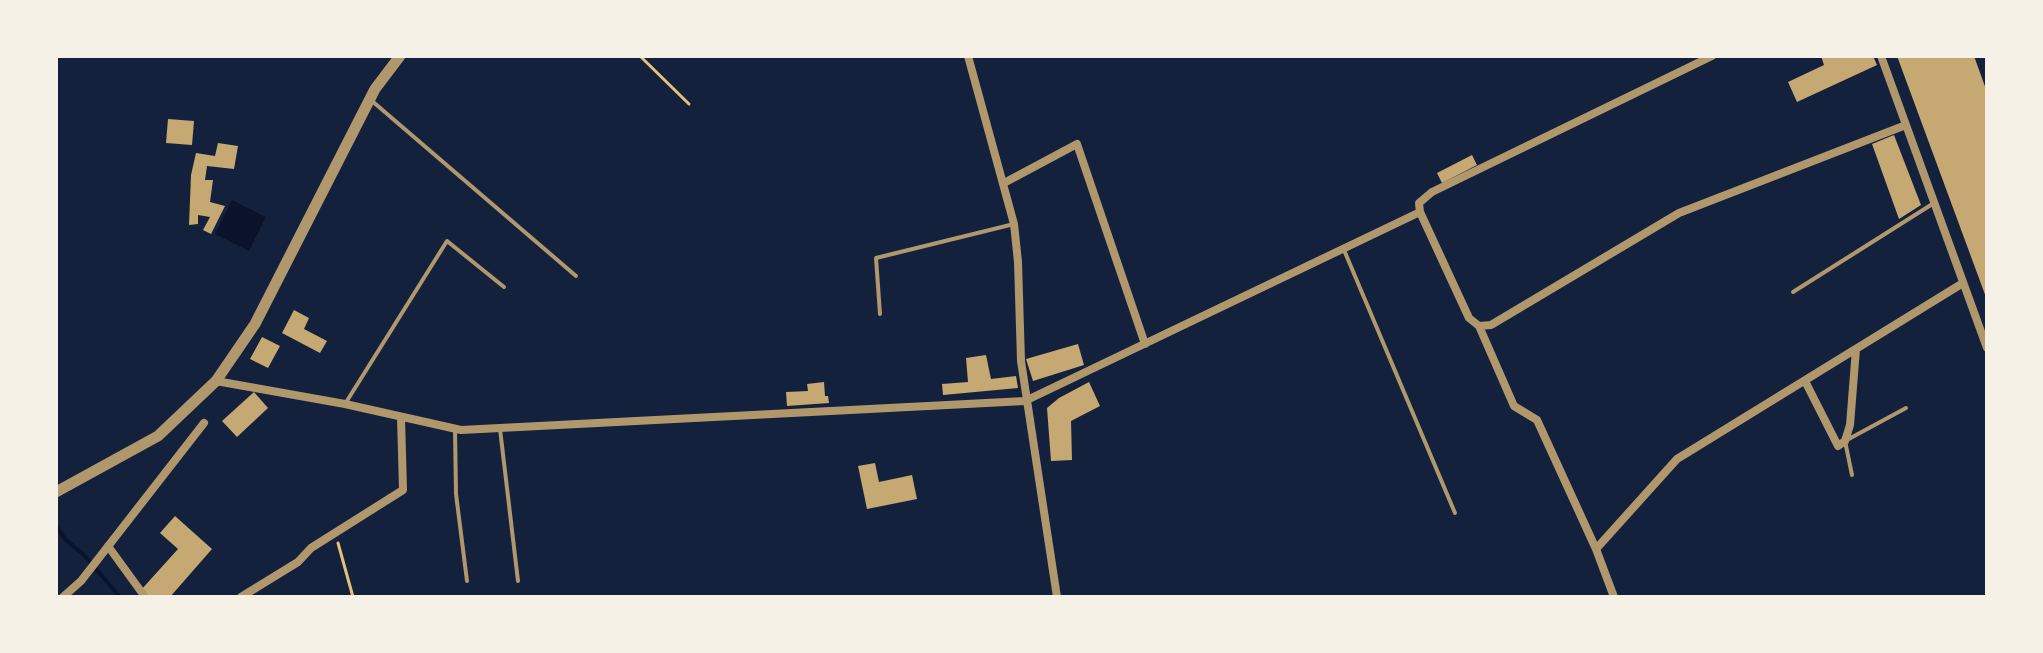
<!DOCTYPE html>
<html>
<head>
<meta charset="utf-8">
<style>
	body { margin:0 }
	#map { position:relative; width:2043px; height:653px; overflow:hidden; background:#14213d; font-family:"Roboto Condensed",sans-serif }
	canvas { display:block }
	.frame { position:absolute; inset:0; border:58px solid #f6f1e7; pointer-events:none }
</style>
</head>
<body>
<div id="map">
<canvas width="2043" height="653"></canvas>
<div class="frame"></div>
</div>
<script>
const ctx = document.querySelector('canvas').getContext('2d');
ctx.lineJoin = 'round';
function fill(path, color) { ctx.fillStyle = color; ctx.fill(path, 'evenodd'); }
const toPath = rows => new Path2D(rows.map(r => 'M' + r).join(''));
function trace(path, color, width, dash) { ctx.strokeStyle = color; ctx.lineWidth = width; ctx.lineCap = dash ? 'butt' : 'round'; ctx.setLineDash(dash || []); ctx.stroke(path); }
fill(toPath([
	[232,200,266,217,249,251,215,234]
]), '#0b132b');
trace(toPath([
	[56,526,65,539,84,555,120,597]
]), '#0b132b', 4);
fill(toPath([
	[1821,56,1873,56,1877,65,1797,102,1788,82,1824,65],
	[1897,56,1974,56,1987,92,1987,300],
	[168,119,194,121,192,145,166,143],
	[1894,135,1921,205,1899,219,1872,144],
	[218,143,238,146,234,169,207,166,205,180,213,180,210,202,225,206,211,234,203,230,210,217,198,215,198,224,189,225,191,175,196,153,215,156],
	[1472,155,1477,165,1442,183,1437,173],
	[294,310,309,318,304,329,327,341,320,353,282,333],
	[262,337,280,346,268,368,250,359],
	[1078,344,1084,365,1033,381,1026,359],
	[986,355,991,379,1016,376,1018,388,943,395,942,384,968,382,966,358],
	[824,382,825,396,828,396,829,403,787,406,786,392,808,391,807,384],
	[1089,382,1100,406,1071,421,1072,460,1051,461,1047,408,1059,398],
	[254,392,268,408,237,437,222,421],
	[875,463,879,482,912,475,917,499,867,509,858,466],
	[175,516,212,549,170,597,148,597,141,590,178,549,160,533]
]), '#c6a872');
trace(toPath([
	[640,56,689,104],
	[338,543,353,597]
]), '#e5c07b', 3);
trace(toPath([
	[372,101,576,276],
	[1344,250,1455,513],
	[1793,292,1934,203],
	[880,314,876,258,1014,224],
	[345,404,447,241,504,287],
	[455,429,456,494,467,581],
	[500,429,518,581],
	[1852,475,1845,441,1906,408]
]), '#b1986c', 4);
trace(toPath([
	[968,56,1014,224,1018,262,1021,361,1057,597],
	[1881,56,1987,348],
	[1004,183,1077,144,1145,344],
	[1420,212,1419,203,1432,192,1712,56],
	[1479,326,1514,406,1537,420,1596,549,1614,597],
	[216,381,345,404,461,430,1025,401,1420,212,1469,318,1479,326,1491,325,1679,213,1906,125],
	[1805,381,1838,446,1845,441,1850,425,1856,349],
	[108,546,145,597],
	[1596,549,1677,459,1963,283],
	[63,597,81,581,204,423],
	[241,597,298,562,311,548,403,490,401,417]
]), '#b1986c', 8);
trace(toPath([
	[56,492,158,436,216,381,255,324,375,89,400,56]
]), '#b1986c', 11);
</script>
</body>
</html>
